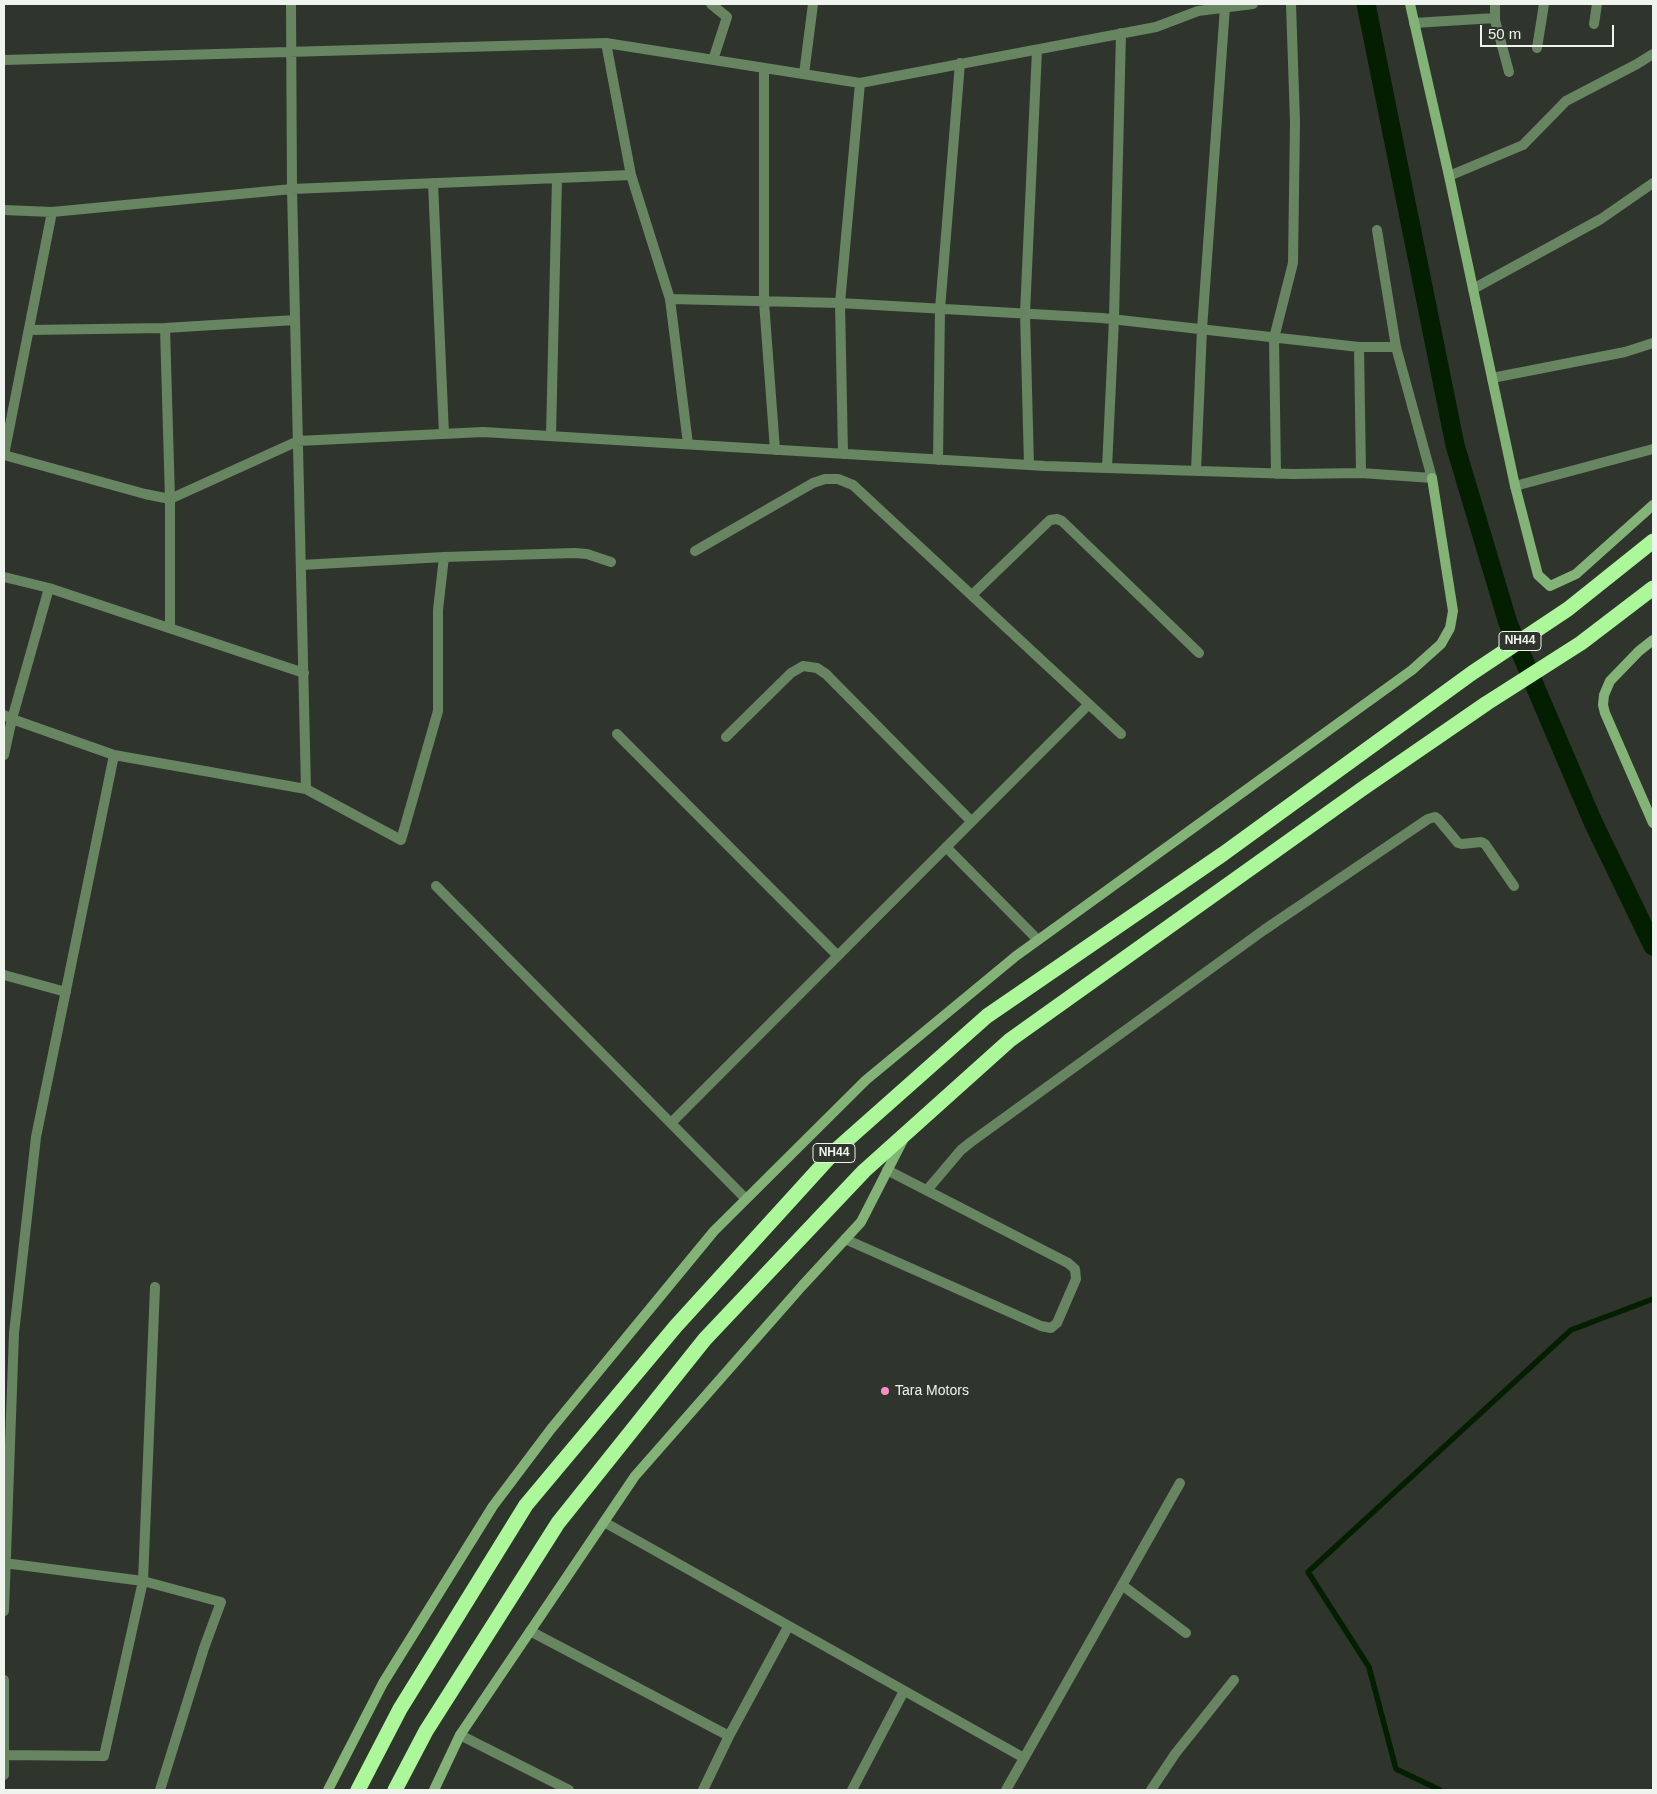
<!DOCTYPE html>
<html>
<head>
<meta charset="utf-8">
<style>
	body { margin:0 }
	#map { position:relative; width:1657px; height:1794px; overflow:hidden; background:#2f352d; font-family:Arial,sans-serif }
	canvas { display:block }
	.frame { position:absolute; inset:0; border:5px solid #f0f4ef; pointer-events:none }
	.scale { position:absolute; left:1480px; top:25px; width:134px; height:22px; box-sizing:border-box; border:2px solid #f0f4ef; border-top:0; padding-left:6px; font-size:15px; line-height:18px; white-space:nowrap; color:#f0f4ef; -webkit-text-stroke:4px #2f352d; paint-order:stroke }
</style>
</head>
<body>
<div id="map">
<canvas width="1657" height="1794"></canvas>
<div class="frame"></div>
<div class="scale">50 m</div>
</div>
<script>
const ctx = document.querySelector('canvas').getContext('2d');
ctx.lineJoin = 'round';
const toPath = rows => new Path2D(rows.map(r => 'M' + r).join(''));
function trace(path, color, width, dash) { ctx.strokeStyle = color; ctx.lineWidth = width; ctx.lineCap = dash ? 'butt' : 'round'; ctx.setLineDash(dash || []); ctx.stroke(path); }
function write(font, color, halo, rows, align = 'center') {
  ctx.font = font + ' Arial,sans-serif'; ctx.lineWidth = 5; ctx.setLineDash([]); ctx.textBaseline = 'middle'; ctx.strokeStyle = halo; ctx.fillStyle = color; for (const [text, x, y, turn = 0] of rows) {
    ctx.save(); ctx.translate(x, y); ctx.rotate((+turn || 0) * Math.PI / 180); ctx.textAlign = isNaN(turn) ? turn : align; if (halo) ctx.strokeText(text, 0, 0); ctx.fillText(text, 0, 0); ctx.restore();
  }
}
trace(toPath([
	[1440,1790,1396,1769,1369,1667,1308,1572,1571,1330,1653,1299]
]), '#041e00', 5.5);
trace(toPath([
	[1366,4,1455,445,1508,623,1593,822,1653,946]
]), '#041e00', 19);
trace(toPath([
	[695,551,813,483,825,479,838,479,853,485,1121,734],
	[972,595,1050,520,1057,519,1062,521,1199,653],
	[617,734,837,955],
	[726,737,791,673,803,666,817,668,826,674,971,821],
	[946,847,1038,940],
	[436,886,746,1199],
	[671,1123,1089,704],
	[927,1190,961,1150,971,1142,1264,930,1428,819,1435,817,1438,819,1458,843,1462,844,1481,842,1485,844,1514,886],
	[845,1239,1041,1326,1051,1328,1057,1323,1076,1279,1075,1269,1068,1263,887,1170]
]), '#678560', 10);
trace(toPath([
	[711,4,727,17,713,60],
	[1495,4,1495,20,1509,72],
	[1414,23,1495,18],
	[1594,24,1597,4],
	[606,43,860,83,1156,27,1198,11,1253,4],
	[1537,48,1544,4],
	[4,60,606,43,631,175,670,299,840,303,1102,318,1359,347,1396,347],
	[764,68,764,302,775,450],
	[804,74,813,4],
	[1449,176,1523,145,1566,101,1637,64,1653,54],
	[433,183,444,434],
	[4,210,52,212,292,189,631,175],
	[1473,289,1601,219,1653,183],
	[670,299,688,444],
	[29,330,165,328],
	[1359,347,1361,473],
	[1492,378,1625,352,1653,343],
	[551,436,557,178],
	[843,454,840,303,860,83],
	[4,455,145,494,170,499,298,441,483,432,1045,466,1293,474,1361,473,1432,478,1396,347,1377,230],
	[4,455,52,212],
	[938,460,940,309,960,63],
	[1029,465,1025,313,1037,50],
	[1107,468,1114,319,1121,33],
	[1196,471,1202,329,1225,7],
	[1276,474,1274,338,1293,263,1295,122,1291,4],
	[1515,486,1653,449],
	[301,565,444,557,575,553,587,554,611,562],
	[4,577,49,588,304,673],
	[170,628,170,499,165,328,295,320],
	[4,715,12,719,49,588],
	[4,755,12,719,114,755],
	[306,789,401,840,438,711,438,610,444,557],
	[4,975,66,992],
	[604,1522,1024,1758],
	[4,1563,143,1581,221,1602,204,1648,160,1790],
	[1122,1585,1186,1633],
	[4,1611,14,1333,36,1137,114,755,306,789,292,189,291,4],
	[530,1631,729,1736],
	[4,1680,4,1775],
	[460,1735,569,1790],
	[4,1755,104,1756,143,1581,155,1287],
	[703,1790,729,1736,788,1627],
	[852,1790,904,1691],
	[1006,1790,1180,1483],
	[1151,1790,1175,1754,1234,1680]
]), '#678560', 10);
trace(toPath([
	[1410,4,1449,176,1515,486,1538,575,1550,586,1576,574,1653,505],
	[1653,640,1639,651,1610,681,1604,695,1603,705,1605,713,1653,823],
	[328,1790,383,1683,493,1506,551,1429,714,1231,866,1080,1016,956,1412,670,1441,644,1450,628,1453,611,1432,478],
	[434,1790,460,1735,635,1476,802,1286,861,1222,903,1140]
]), '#83b377', 10);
trace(toPath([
	[358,1790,400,1709,526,1505,676,1326,837,1149,987,1016,1223,854,1472,673,1568,609,1653,541],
	[395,1790,426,1731,558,1523,705,1339,864,1171,1010,1040,1362,789,1487,703,1581,643,1653,588]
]), '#acf799', 15);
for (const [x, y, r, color] of [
	[885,1391,5,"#fb8fc5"]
]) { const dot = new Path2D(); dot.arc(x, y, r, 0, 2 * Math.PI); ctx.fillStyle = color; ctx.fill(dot); trace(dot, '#2f352d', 2); }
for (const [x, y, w] of [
	[1520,641,42],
	[834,1153,42]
]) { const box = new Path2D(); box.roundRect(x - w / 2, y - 9.5, w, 19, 4); ctx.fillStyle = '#2f352d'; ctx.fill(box); trace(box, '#f0f4ef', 1); }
write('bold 12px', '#f0f4ef', null, [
	["NH44",1520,641],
	["NH44",834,1153]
]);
write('14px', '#f0f4ef', '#2f352d', [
	["Tara Motors",895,1391]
], 'left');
</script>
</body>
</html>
